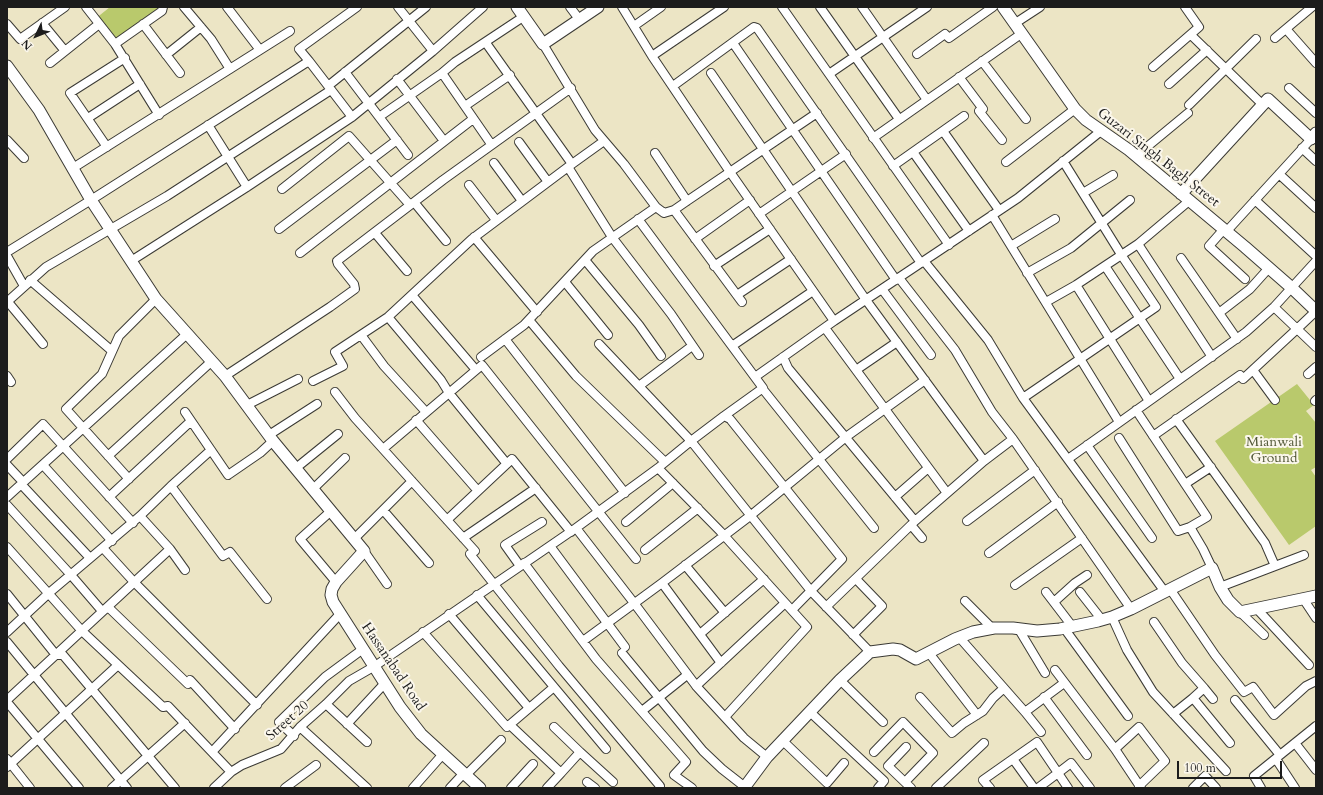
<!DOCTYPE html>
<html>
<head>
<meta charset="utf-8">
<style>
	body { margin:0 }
	#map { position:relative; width:1323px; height:795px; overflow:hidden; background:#ece5c5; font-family:Cardo,serif }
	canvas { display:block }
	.frame { position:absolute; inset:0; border:8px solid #1c1c1c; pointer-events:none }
	.north { position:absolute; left:16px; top:16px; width:40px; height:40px; -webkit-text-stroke:3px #fbf7ec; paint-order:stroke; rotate:227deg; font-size:11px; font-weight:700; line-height:16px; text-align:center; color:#1c1c1c }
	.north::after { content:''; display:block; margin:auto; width:14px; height:18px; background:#1c1c1c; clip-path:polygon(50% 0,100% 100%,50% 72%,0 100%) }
	.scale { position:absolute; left:1177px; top:761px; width:105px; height:18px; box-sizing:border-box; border:2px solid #1c1c1c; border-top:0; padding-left:5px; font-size:12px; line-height:14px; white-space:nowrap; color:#1c1c1c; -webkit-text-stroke:3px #fbf7ec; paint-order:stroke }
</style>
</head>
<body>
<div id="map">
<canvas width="1323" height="795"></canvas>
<div class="frame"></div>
<div class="north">N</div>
<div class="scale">100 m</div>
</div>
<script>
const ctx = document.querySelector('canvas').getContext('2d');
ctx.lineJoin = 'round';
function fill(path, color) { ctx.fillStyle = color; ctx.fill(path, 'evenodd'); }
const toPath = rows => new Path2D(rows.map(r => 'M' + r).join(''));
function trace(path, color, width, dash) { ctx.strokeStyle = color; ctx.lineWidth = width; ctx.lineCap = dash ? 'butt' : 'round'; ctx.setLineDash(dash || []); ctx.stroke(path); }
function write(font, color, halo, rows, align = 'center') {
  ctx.font = font + ' Cardo,serif'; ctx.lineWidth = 4; ctx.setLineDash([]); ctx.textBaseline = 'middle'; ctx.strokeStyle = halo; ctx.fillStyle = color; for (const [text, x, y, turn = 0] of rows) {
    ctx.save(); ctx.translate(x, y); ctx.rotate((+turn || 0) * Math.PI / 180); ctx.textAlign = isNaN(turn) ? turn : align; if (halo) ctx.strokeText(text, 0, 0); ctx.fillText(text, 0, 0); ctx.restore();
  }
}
fill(toPath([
	[110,7,163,7,115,43,95,19],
	[1297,384,1314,405,1306,411,1316,423,1316,467,1311,470,1316,477,1316,526,1289,545,1215,441]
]), '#b9c96c');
const street = toPath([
	[86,7,115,44,159,115],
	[184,7,211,39,230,69],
	[227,7,260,50],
	[398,7,433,51],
	[570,7,579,19],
	[622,7,652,56,730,172,834,321],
	[782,7,949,245],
	[820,7,899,119],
	[862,7,927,100],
	[42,23,65,51],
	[7,24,20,39,65,7],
	[143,24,180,73],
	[1014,24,1040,7],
	[634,26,661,7],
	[1286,29,1316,63],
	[1191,35,1262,104],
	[1275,38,1312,7],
	[486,43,572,164,568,167,612,237,671,314,699,355],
	[733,43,896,280],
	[115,44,162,11,163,7],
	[543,44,595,130,624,164,656,207,664,213,674,210,687,201,817,113],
	[917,54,945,34,949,38,993,7],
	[166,55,201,27],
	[652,56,724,7],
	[309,61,352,117],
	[982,61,1026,119],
	[50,63,99,24],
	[1153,67,1199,27,1185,7],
	[345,72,408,155],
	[711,73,866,300,984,461],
	[829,74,927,7],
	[959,77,983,109,979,111,1002,140],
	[397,79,444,141],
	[1169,84,1207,50],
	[328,86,426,7],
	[673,86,754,27,757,28,921,263],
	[1289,88,1316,113],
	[1189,105,1256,39],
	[465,106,510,75],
	[379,117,442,73],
	[88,118,140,84],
	[208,125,247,187],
	[943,131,999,210],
	[873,138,1021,34],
	[7,140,24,158],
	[519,142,548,182],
	[491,144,442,73,455,62,523,17],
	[107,147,70,93,125,58],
	[1302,148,1316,161],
	[913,152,969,231],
	[655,153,687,201],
	[1136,156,1188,113],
	[1006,162,1075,109],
	[494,163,522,201],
	[572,164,604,141],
	[893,166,964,116],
	[73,168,290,31],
	[1279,174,1316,208],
	[469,185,496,220],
	[282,189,349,136,410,205],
	[1083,193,1113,175],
	[1255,200,1316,256],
	[414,202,446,241],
	[674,210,742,302],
	[759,214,846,154],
	[992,215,1119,422],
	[638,219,763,388,724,416],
	[279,229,397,140],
	[1224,229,1209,246,1245,279],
	[1226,232,1311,139],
	[375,233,407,271],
	[474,237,537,312],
	[695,239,750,200],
	[1138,244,1212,357],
	[1011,246,1055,219],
	[7,252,91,200,309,61,299,49,357,7],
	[300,253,473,119],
	[7,256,24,286],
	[1181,258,1237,339],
	[585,260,639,325,661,356],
	[131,261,247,187,352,117,433,51,483,7],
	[924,261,988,340,1023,398,1165,592],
	[714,266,770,229],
	[1105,266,1180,379],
	[1027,273,1071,248,1130,200],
	[899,278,955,350,992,412,1013,439,984,461,915,521],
	[30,280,112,351],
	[565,282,608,335],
	[1076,285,1149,401],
	[882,289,931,355],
	[412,295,476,370],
	[737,295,791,259],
	[7,302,46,267,167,196,331,90],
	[8,302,43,344],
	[1046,302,1076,285,1138,244,1189,201],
	[1274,307,1316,347],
	[1219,313,1250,289,1268,269],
	[388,317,441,380,449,393,507,464],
	[529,320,576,376,665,462],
	[825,328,947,493],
	[361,335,384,366,426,412],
	[505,339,625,493],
	[599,344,691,441,811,591,870,652],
	[732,346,813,291],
	[481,357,524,325,593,251,656,207],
	[783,357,788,368,915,521,911,525,922,538],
	[856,370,897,342],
	[1253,370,1275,400],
	[1308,374,1316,367],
	[7,376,11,382],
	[225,376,330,307,355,289,354,284,338,264,337,261,443,180,571,88],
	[755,377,834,321,1018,198,1101,131],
	[313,381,343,366,335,352,388,317,472,239,568,167],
	[639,386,692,346],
	[762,388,874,528],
	[335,392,355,418,475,551,470,554,559,666,660,786,659,788],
	[1023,398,1156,307,1122,256,1063,161],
	[1315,401,1316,400],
	[247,405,298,379],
	[185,412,228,475,260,453,273,441],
	[1176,419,1265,543,1275,566],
	[416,420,478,491],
	[269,435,317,404],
	[1153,436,1240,375,1243,379,1297,329,1316,311],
	[1119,438,1178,531,1190,527,1207,517,1136,410],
	[1013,439,1131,609],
	[1087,445,1152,538],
	[383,449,482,365,636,559],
	[108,456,212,361],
	[7,459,43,424,133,523],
	[1068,459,1246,332,1274,307,1316,261],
	[7,465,23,482],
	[43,465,112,541],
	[296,468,338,434],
	[658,468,720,531,807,627,725,717],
	[129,479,66,409,102,374,119,336,156,299],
	[21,484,90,558],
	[1185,484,1211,467],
	[171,486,223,556,230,552,267,599],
	[313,489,345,458],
	[7,497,187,334],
	[109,497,191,421],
	[895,497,927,469],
	[7,505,71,575,102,611],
	[383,510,429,563],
	[331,511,300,539,336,582],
	[140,516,170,549,185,570],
	[447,520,512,459,571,532],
	[967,521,1035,470],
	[626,522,673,483],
	[1190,527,1203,549,1212,568],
	[576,528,634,603,697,687,744,738,767,757],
	[463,538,536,488],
	[354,539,412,481],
	[550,546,625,647],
	[7,547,82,631,163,707,168,706,231,772],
	[103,548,134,582,257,705],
	[645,550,698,508],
	[364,551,387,584],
	[989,553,1058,502],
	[524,563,596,659,686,762,674,775,692,788],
	[685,565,725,613],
	[520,566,505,545,542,522],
	[662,583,721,663],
	[1015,585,1082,538],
	[1220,587,1304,555],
	[1170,589,1215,655,1244,692,1253,687,1274,715,1306,686,1316,681],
	[1046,592,1072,626],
	[1080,592,1102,620],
	[7,594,56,655,63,655,175,788],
	[1304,600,1316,618],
	[965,601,992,628],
	[1054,602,1075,583,1087,575],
	[108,607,188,684,190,680,235,729],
	[826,607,911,525],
	[1257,609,1309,665],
	[1240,612,1264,635],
	[449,614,529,708],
	[1112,617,1127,650,1153,692,1226,771],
	[1154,622,1182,663,1204,688],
	[1018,628,1045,673],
	[1064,628,1128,716],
	[7,632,49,593,140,516,171,486,211,450],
	[423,632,507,727,554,687,477,595],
	[700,634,764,579],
	[853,635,882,606,856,579],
	[959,637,1025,712],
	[583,641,662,583,750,516,846,437,925,380],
	[7,642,127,788],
	[622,653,703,751,722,769,745,787],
	[929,653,977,715],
	[1055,670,1115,749,1141,788],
	[840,680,883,722],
	[696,686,785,603],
	[554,687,606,749],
	[920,697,952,733,964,723,983,711,993,698,1004,688],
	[1044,697,1087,755],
	[1193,698,1204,688,1213,699],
	[7,700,170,549],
	[1235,700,1280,755],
	[7,702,79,788],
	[326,704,367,742],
	[642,711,687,675],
	[810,712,884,781,878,788],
	[1173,714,1193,698,1230,743],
	[347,724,385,683],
	[510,725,561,773,547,788],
	[300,727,367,788],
	[554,727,580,752,561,773],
	[1041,732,1025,712,1064,683],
	[294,736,279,722,325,677,363,649],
	[783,741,827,783,844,763],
	[1295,743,1316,770],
	[906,747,888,766,911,788],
	[1115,749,1139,727,1165,761,1139,786],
	[212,752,340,614],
	[580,752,613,782],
	[874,752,903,722,933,753,905,782],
	[7,759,30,788],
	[1013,759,1034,788],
	[1276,759,1295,788],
	[7,767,118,665],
	[466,775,501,740],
	[587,782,595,788],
	[112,788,185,723],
	[214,788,231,772,242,765,281,749,300,727,326,704,349,681,375,666,576,528,658,468,691,441,724,416,730,419,842,559,792,610],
	[285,788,316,765],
	[413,788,443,754],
	[450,788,464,773],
	[511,788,533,764],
	[936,788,984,743],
	[990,788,983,780,1037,742,1058,773,1071,763,1090,788],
	[1038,788,1058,773,1068,788],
	[1193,788,1205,776,1216,788],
	[1261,788,1254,776,1316,726]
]);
const secondary = toPath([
	[517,7,543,44,598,7],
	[1003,7,1075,109,1086,120,1129,150,1245,247,1293,289,1316,311],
	[7,66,39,110,91,200,156,299,225,376,273,441,364,551,336,582,332,589,331,595,333,602,400,707,421,734,480,788],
	[1181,194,1268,99,1311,139,1316,133],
	[744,788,767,757,840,680,870,652,893,649,900,650,916,659,955,639,973,632,994,628,1013,628,1037,631,1060,629,1098,621,1112,617,1131,609,1212,568,1220,587,1228,600,1240,612,1316,596]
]);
trace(street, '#3b3a35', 10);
trace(secondary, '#3b3a35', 13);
trace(street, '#fff', 8);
trace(secondary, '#fff', 11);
write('14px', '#1c1c1c', '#fbf7ec', [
	["Guzari Singh Bagh Street",1158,158,38],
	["Hassanabad Road",393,667,56],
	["Street 20",288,721,-42]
]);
write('14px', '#535938', '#fbf7ec', [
	["Mianwali",1274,443],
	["Ground",1274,459]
]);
</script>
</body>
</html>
